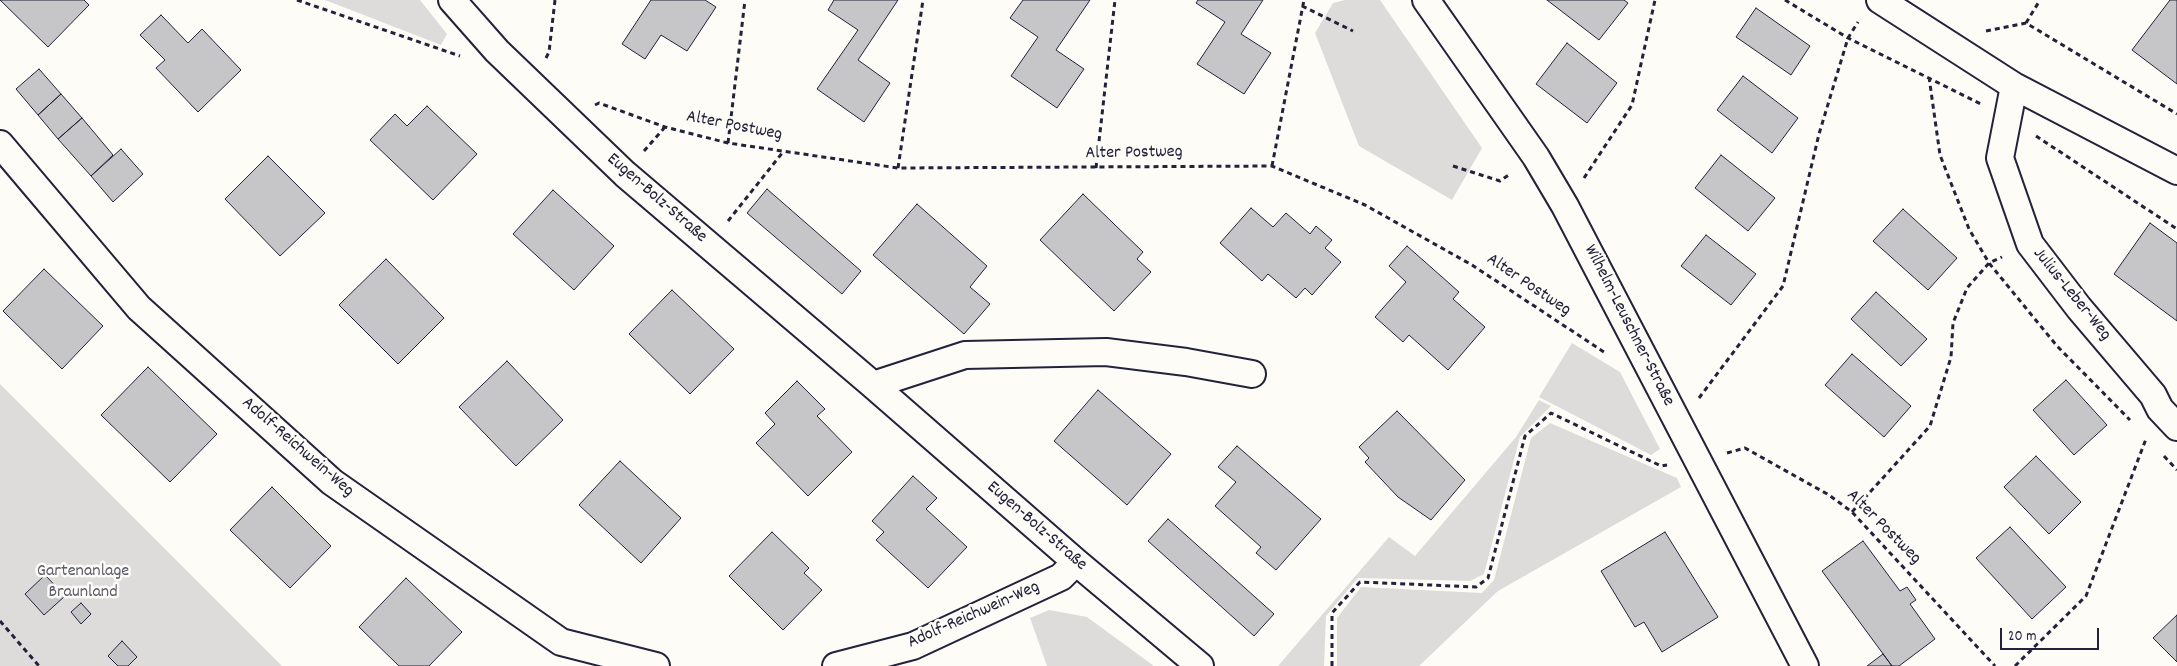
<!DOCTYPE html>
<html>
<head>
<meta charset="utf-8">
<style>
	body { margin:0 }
	#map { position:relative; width:2177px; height:666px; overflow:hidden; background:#fdfcf7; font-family:Dekko,sans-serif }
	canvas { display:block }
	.scale { position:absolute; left:2000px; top:628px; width:99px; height:22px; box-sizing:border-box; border:2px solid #22223b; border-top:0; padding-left:6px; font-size:15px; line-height:18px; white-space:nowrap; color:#22223b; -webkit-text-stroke:4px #fdfcf7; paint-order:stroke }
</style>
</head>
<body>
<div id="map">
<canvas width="2177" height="666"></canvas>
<div class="scale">20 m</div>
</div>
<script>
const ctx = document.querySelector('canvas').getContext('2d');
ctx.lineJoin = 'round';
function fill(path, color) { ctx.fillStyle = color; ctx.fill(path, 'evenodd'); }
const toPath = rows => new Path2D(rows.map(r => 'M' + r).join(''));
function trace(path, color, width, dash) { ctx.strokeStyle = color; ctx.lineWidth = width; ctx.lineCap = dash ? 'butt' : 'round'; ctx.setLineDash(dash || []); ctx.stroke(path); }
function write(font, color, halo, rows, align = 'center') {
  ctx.font = font + ' Dekko,sans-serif'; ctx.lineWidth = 5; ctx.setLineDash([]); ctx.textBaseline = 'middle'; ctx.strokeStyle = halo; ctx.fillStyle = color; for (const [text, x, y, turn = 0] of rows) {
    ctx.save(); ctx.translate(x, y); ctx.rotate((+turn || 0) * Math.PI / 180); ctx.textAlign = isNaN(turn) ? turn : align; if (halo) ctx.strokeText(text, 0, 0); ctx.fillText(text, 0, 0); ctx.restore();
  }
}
fill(toPath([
	[325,0,420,0,447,34,441,45],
	[1345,0,1380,0,1482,148,1452,200,1359,146,1315,33,1333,3],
	[1572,343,1620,372,1660,449,1651,455,1539,397],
	[0,384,282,666,0,666],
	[1539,400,1551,406,1520,437,1484,574,1470,581,1358,578,1326,616,1324,666,1278,666,1389,537,1415,556,1516,437],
	[1550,423,1677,478,1681,487,1498,591,1419,666,1337,666,1337,618,1361,587,1482,593,1494,580,1531,438],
	[1049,610,1087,617,1154,666,1047,666,1030,618]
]), '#dddcdb');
const building = toPath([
	[0,0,84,0,89,5,48,47,0,0],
	[651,0,705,0,716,7,687,51,661,35,645,59,622,44,651,0],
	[834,0,898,0,858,60,890,83,864,122,817,89,858,30,828,10,834,0],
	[1023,0,1090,0,1056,50,1084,69,1057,108,1011,76,1038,37,1010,18,1023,0],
	[1198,0,1263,0,1241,34,1271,53,1244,94,1197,64,1225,22,1196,3,1198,0],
	[1547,0,1624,0,1628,3,1599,40,1547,0],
	[2170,0,2177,0,2177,84,2132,50,2170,0],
	[1756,8,1810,46,1791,75,1736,37,1756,8],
	[161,15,188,43,202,29,241,70,198,112,156,68,165,60,140,35,161,15],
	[1567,43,1617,83,1587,123,1536,84,1567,43],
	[39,69,61,94,38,115,16,89,39,69],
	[1743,76,1798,118,1772,153,1717,110,1743,76],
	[61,94,82,118,58,139,38,115,61,94],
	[427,106,477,154,433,200,370,140,395,114,407,126,427,106],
	[82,118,113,155,91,176,58,139,82,118],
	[121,149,143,174,113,202,91,176,121,149],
	[1721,155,1775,198,1748,231,1695,188,1721,155],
	[268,156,325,213,280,256,225,199,268,156],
	[767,189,861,271,842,294,747,213,767,189],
	[553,190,614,246,574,290,513,234,553,190],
	[1083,194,1143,252,1137,259,1151,272,1114,311,1040,240,1083,194],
	[917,204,987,266,970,287,990,304,964,334,873,255,917,204],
	[1251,208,1273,227,1286,213,1310,234,1316,226,1332,240,1325,248,1341,262,1312,295,1305,288,1296,298,1268,274,1262,281,1220,243,1251,208],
	[1903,209,1957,258,1928,290,1873,241,1903,209],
	[2150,223,2177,243,2177,321,2114,274,2150,223],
	[1706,235,1756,274,1731,305,1681,266,1706,235],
	[1407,246,1459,292,1453,299,1485,327,1448,370,1409,335,1403,342,1375,317,1406,282,1389,266,1407,246],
	[386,259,444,318,398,364,339,305,386,259],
	[44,269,103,326,62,369,3,311,44,269],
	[672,290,734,349,690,394,629,334,672,290],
	[1876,292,1927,339,1901,366,1851,319,1876,292],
	[1852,354,1911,406,1884,437,1825,385,1852,354],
	[507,361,563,420,516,466,459,407,507,361],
	[148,367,217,434,170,482,101,415,148,367],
	[2066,380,2107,425,2074,455,2033,410,2066,380],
	[797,381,825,409,817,416,852,452,808,496,756,443,775,424,765,413,797,381],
	[1098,390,1171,454,1127,505,1054,441,1098,390],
	[1397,411,1465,480,1431,520,1398,497,1365,462,1369,458,1359,447,1397,411],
	[1237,446,1321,519,1276,570,1256,553,1261,547,1215,506,1236,482,1218,467,1237,446],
	[2036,456,2081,502,2049,534,2004,487,2036,456],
	[620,461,681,518,641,563,579,505,620,461],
	[913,476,937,498,926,509,967,547,928,588,876,540,884,532,872,521,913,476],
	[272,487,331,546,290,588,230,530,272,487],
	[1168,519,1274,614,1254,636,1148,541,1168,519],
	[2010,527,2066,587,2032,619,1976,558,2010,527],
	[772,532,809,568,804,573,822,590,783,630,729,576,772,532],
	[1665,532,1718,617,1662,652,1644,622,1635,627,1601,571,1665,532],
	[1863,541,1900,591,1907,587,1916,600,1910,604,1935,639,1899,666,1892,666,1822,571,1863,541],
	[45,575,65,596,44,615,25,594,45,575],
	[406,578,462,632,429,666,399,666,359,627,406,578],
	[81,603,91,614,81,624,71,612,81,603],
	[2177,615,2177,662,2153,638,2177,615],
	[122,641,137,657,128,666,118,666,108,656,122,641],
	[1883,654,1892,666,1867,666,1883,654]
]);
fill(building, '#c6c6c8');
trace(building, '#22223b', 1);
const street = toPath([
	[452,0,497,51,625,174,873,385,1076,562,1200,666],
	[1426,0,1536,157,1565,206,1805,666],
	[1880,0,2014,86,2177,171],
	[2014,86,2000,158,2030,244,2079,308,2153,395,2160,409,2177,427],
	[0,144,139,308,332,482,561,642,656,666],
	[873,385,965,355,1106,352,1186,362,1252,374],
	[836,666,913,646,1061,577,1076,562]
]);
trace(street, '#22223b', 30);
trace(toPath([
	[297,0,460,56],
	[1785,0,1848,38,1981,104],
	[1302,6,1353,31],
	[2026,23,2040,0],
	[1986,31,2026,23,2177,114],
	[546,58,549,52,555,0],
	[1929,77,1940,155,1969,229,1989,263,2057,346,2130,420],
	[595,105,599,103,665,127,728,143,898,168,1272,166,1365,205,1472,265,1607,354],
	[2036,136,2177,229],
	[728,143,745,0],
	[644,151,665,127],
	[1272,166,1304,0],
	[1453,166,1500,181,1510,174],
	[898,168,923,0],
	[1096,168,1115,0],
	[1584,178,1632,105,1655,0],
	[728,221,783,152],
	[1699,398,1783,286,1819,134,1848,38,1858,22],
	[1727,453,1745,448,1829,495,1852,512,1995,666],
	[2164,456,2177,470],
	[1852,512,1930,426,1951,357,1953,323,1967,288,1989,263,2002,257],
	[0,621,39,666],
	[1332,666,1332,613,1360,582,1476,587,1488,578,1525,436,1551,413,1661,466,1667,465],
	[2015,666,2086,596,2146,439]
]), '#22223b', 3, [5, 4]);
trace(street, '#fdfcf7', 26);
write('18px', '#22223b', '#fdfcf7', [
	["Alter Postweg",734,127,11],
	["Alter Postweg",1134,154,-1],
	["Eugen-Bolz-Straße",656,199,41],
	["Alter Postweg",1528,286,34],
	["Julius-Leber-Weg",2071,295,51],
	["Wilhelm-Leuschner-Straße",1628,326,63],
	["Adolf-Reichwein-Weg",297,448,41],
	["Eugen-Bolz-Straße",1036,527,41],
	["Alter Postweg",1883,528,45],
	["Adolf-Reichwein-Weg",974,616,-24]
]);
write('18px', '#5a5a6b', '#fdfcf7', [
	["Gartenanlage",83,573],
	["Braunland",83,594]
]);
</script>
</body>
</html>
